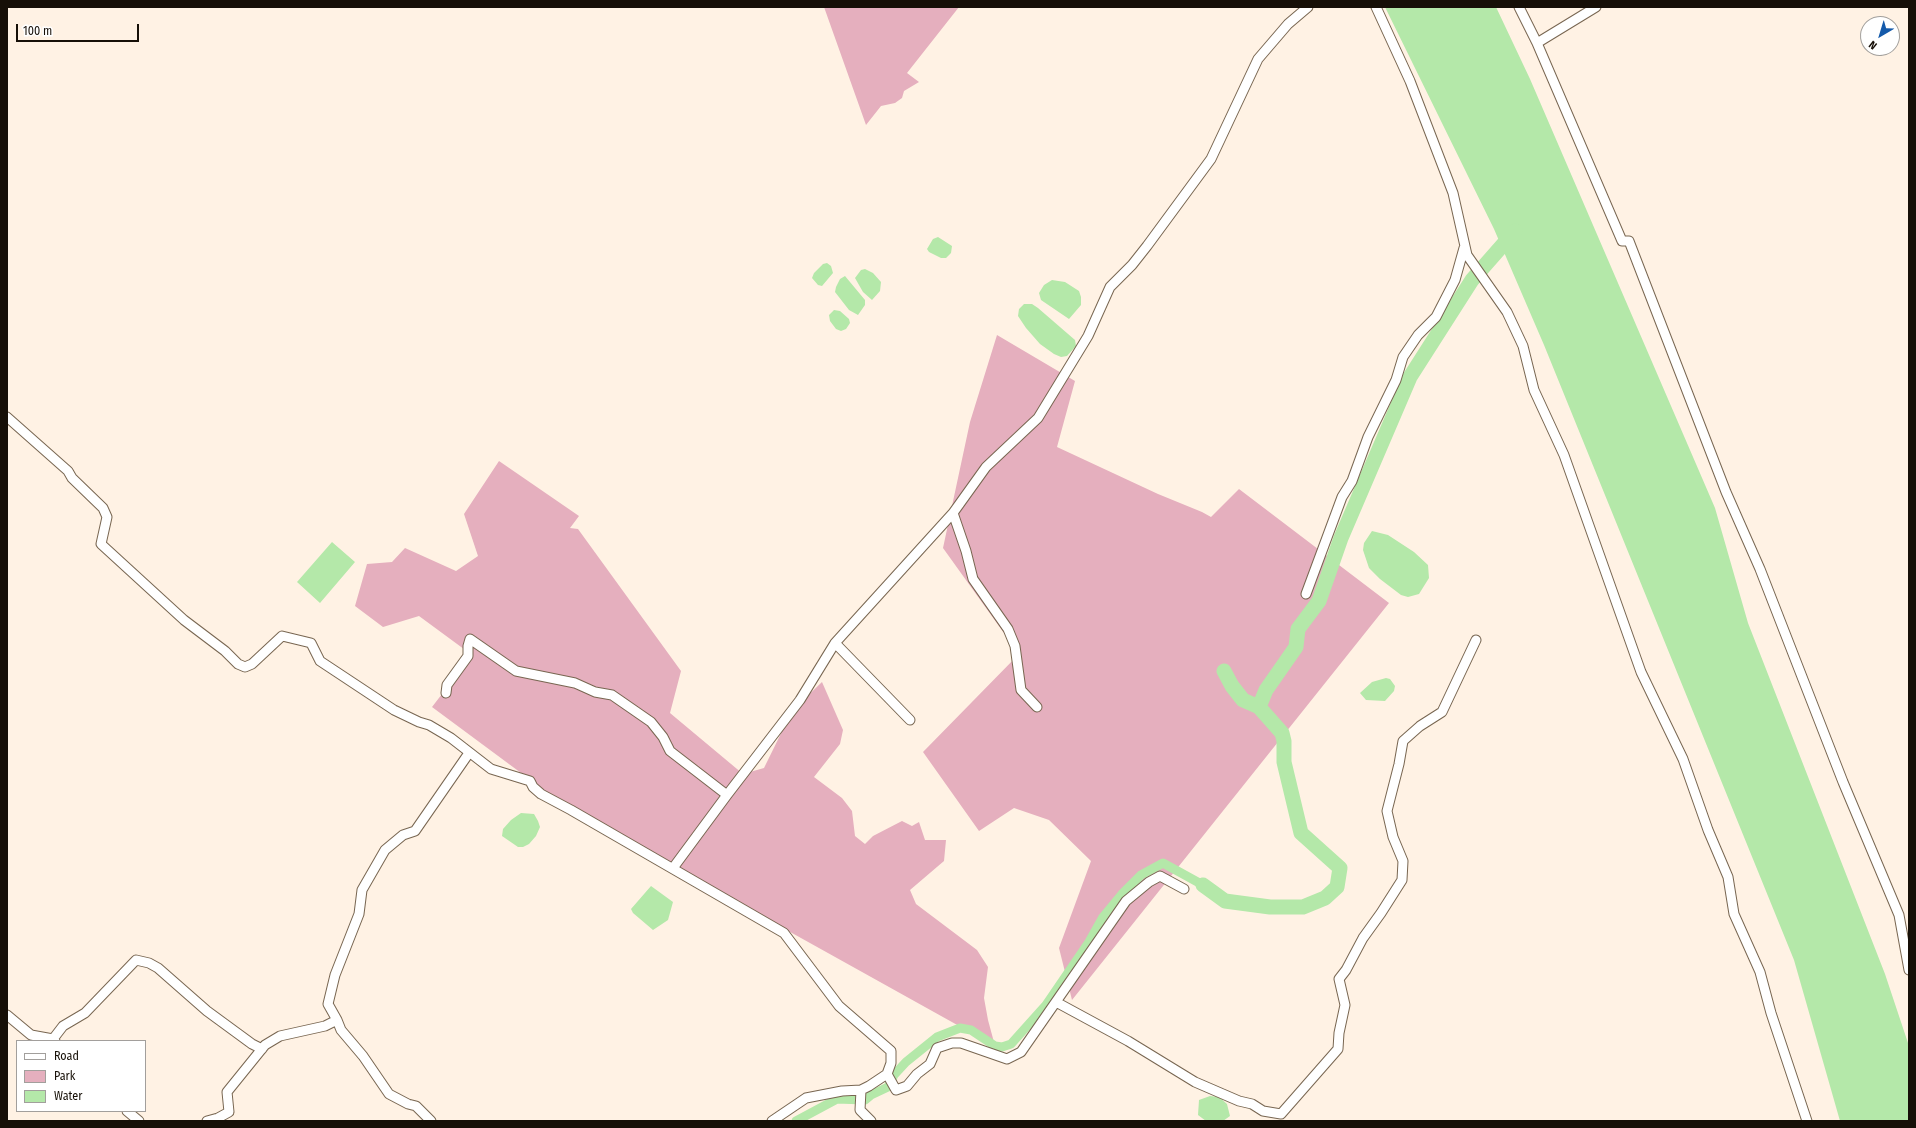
<!DOCTYPE html>
<html>
<head>
<meta charset="utf-8">
<style>
	body { margin:0 }
	#map { position:relative; width:1916px; height:1128px; overflow:hidden; background:#fff2e4; font-family:"Fira Sans Condensed",sans-serif }
	canvas { display:block }
	.frame { position:absolute; inset:0; border:8px solid #160f07; pointer-events:none }
	.legend { position:absolute; left:16px; top:1040px; width:130px; height:72px; box-sizing:border-box; background:#fff; border:1px solid #a29f9c; margin:0; padding:5px 7px; list-style:none; font-size:12px; color:#160f07 }
	.legend li { display:flex; align-items:center; gap:8px; height:20px }
	.legend b { width:20px; border:1px solid #a29f9c }
	.north { position:absolute; left:1860px; top:16px; width:40px; height:40px; box-sizing:border-box; background:#fff; border:1px solid #a29f9c; border-radius:50%; rotate:218deg; font-size:11px; font-weight:700; line-height:16px; text-align:center; color:#160f07 }
	.north::after { content:''; display:block; margin:auto; width:14px; height:18px; background:#155aaa; clip-path:polygon(50% 0,100% 100%,50% 72%,0 100%) }
	.scale { position:absolute; left:16px; top:24px; width:123px; height:18px; box-sizing:border-box; border:2px solid #160f07; border-top:0; padding-left:5px; font-size:12px; line-height:14px; white-space:nowrap; color:#160f07; -webkit-text-stroke:3px #fff; paint-order:stroke }
</style>
</head>
<body>
<div id="map">
<canvas width="1916" height="1128"></canvas>
<div class="frame"></div>
<ul class="legend">
<li><b style="height:5px;background:#fff"></b>Road</li>
<li><b style="height:11px;background:#e5afbe"></b>Park</li>
<li><b style="height:11px;background:#b4e8a9"></b>Water</li>
</ul>
<div class="north">N</div>
<div class="scale">100 m</div>
</div>
<script>
const ctx = document.querySelector('canvas').getContext('2d');
ctx.lineJoin = 'round';
function fill(path, color) { ctx.fillStyle = color; ctx.fill(path, 'evenodd'); }
const toPath = rows => new Path2D(rows.map(r => 'M' + r).join(''));
function trace(path, color, width, dash) { ctx.strokeStyle = color; ctx.lineWidth = width; ctx.lineCap = dash ? 'butt' : 'round'; ctx.setLineDash(dash || []); ctx.stroke(path); }
fill(toPath([
	[824,7,959,7,907,73,919,82,904,91,902,98,895,103,881,106,866,125],
	[997,335,1075,381,1057,447,1158,494,1202,512,1211,517,1239,489,1389,603,1072,1000,1059,948,1091,861,1049,820,1014,808,979,831,923,752,1019,654,943,548,970,422],
	[499,461,579,516,570,528,578,529,681,671,670,713,743,774,764,768,792,711,822,682,843,730,840,744,814,777,842,798,852,811,855,836,865,844,873,836,902,821,912,826,919,822,925,840,946,840,944,861,910,890,916,904,977,950,988,967,984,998,988,1020,995,1046,571,810,432,707,472,655,419,616,383,627,355,606,367,564,392,562,405,548,456,571,478,556,464,514]
]), '#e5afbe');
fill(toPath([
	[1385,7,1496,7,1530,79,1715,508,1748,623,1885,974,1909,1046,1909,1121,1840,1121,1794,960,1544,345,1494,229],
	[938,237,952,246,951,253,946,258,941,258,929,252,927,249,933,239],
	[827,263,831,266,833,273,822,286,818,285,812,278,814,273,823,264],
	[865,269,873,273,881,282,880,291,872,300,863,292,855,278,861,270],
	[845,276,865,300,865,305,858,315,849,310,835,292,836,287,840,279],
	[1052,280,1065,282,1079,291,1081,297,1081,305,1069,319,1041,300,1039,293,1044,285],
	[1024,304,1032,304,1038,308,1075,340,1076,346,1067,356,1061,357,1054,354,1040,344,1026,328,1018,316,1019,309],
	[834,310,840,311,849,319,850,323,846,329,841,331,836,329,830,321,829,315],
	[1372,531,1388,535,1414,552,1428,565,1429,578,1419,594,1408,597,1401,595,1380,579,1369,568,1363,550,1364,543],
	[332,542,355,562,320,603,297,582],
	[1386,678,1390,679,1395,686,1394,691,1385,701,1366,700,1360,693,1372,682],
	[521,813,534,814,538,821,540,827,536,836,529,844,523,847,518,847,502,836,503,829,511,820],
	[651,886,673,902,668,920,653,930,633,913,631,909],
	[1210,1096,1219,1097,1227,1104,1230,1116,1223,1121,1206,1121,1198,1115,1199,1100]
]), '#b4e8a9');
trace(toPath([
	[796,1121,837,1099,865,1100,871,1095,888,1087,894,1075,906,1062,937,1037,960,1028,971,1030,995,1046,1002,1047,1011,1044,1046,1005,1089,942,1103,917,1122,894,1141,875,1163,863,1203,885]
]), '#b4e8a9', 9);
trace(toPath([
	[1224,671,1232,686,1243,700,1259,707],
	[1203,885,1225,901,1270,907,1303,907,1325,898,1337,887,1340,868,1301,833,1284,762,1284,741,1282,733,1259,707,1266,690,1296,647,1298,629,1319,601,1341,538,1410,377,1472,280,1515,231]
]), '#b4e8a9', 15);
const minor = toPath([
	[1376,7,1410,81,1453,193,1467,255,1507,312,1523,346,1534,390,1564,455,1641,672,1683,759,1708,830,1728,877,1734,914,1760,972,1771,1013,1807,1121],
	[1519,7,1537,43,1622,241,1629,241,1726,492,1760,569,1843,782,1899,915,1909,970],
	[1537,43,1596,7],
	[7,417,68,471,72,478,103,508,107,517,101,544,184,620,225,651,238,664,245,667,252,664,282,636,311,643,320,661,394,710,419,722,429,725,451,738,491,769,530,781,533,787,541,794,571,810,784,933,839,1006,891,1051,891,1063,887,1074,869,1086,861,1090,842,1091,806,1098,772,1121],
	[953,513,966,551,973,579,1008,629,1015,646,1021,690,1037,707],
	[1306,594,1342,497,1352,481,1368,437,1396,380,1403,357,1418,335,1436,317,1455,280,1464,248],
	[835,643,910,720],
	[446,693,447,685,468,656,468,646,470,639,516,671,575,683,595,692,612,695,651,722,663,737,670,751,727,795],
	[673,868,727,795,800,700,835,643,953,513,986,467,1038,418,1088,336,1110,287,1132,265,1147,246,1211,159,1258,59,1288,24,1308,7],
	[1056,1002,1128,1041,1195,1082,1239,1101,1252,1104,1263,1111,1281,1114,1338,1049,1339,1033,1345,1005,1339,979,1346,970,1363,938,1381,913,1402,880,1403,861,1393,837,1387,811,1399,764,1403,741,1420,726,1442,712,1476,640],
	[7,1015,31,1035,53,1039,55,1041],
	[337,1020,328,1004,335,975,359,914,362,890,385,850,403,835,415,831,469,753],
	[53,1039,63,1026,85,1013,136,960,149,963,158,968,207,1011,252,1044,262,1049],
	[887,1074,896,1090,907,1086,917,1074,930,1064,937,1048,952,1043,961,1043,1007,1059,1021,1052,1126,901,1149,882,1160,876,1184,889],
	[861,1090,860,1110,871,1121],
	[127,1111,139,1121],
	[207,1121,218,1118,229,1112,227,1092,265,1045,280,1036,325,1026,337,1020,341,1030,363,1056,389,1094,408,1104,416,1106,431,1121]
]);
trace(minor, '#786651', 11);
trace(minor, '#fff', 9);
</script>
</body>
</html>
